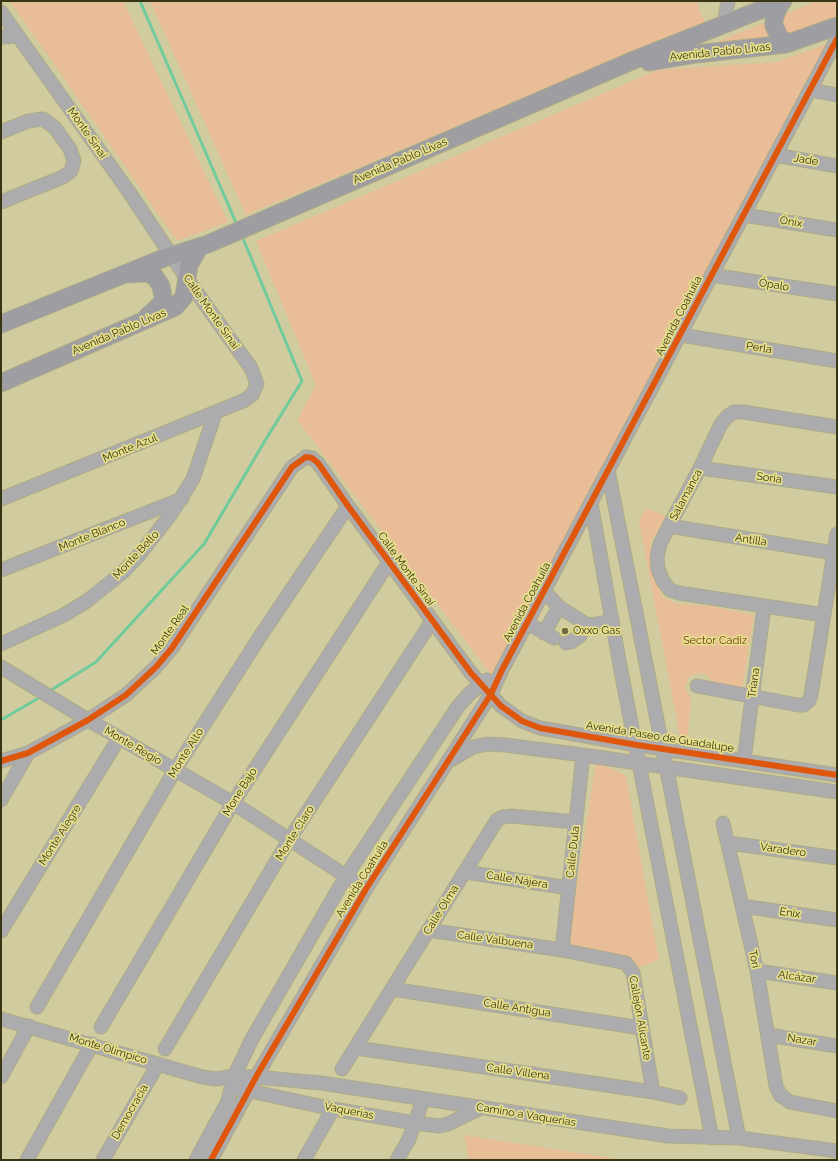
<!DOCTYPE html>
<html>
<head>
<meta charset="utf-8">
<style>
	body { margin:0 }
	#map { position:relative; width:838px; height:1161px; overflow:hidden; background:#d1cc9f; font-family:Raleway,sans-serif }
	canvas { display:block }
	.frame { position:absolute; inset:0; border:2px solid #383512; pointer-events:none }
</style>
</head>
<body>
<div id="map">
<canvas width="838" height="1161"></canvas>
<div class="frame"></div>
</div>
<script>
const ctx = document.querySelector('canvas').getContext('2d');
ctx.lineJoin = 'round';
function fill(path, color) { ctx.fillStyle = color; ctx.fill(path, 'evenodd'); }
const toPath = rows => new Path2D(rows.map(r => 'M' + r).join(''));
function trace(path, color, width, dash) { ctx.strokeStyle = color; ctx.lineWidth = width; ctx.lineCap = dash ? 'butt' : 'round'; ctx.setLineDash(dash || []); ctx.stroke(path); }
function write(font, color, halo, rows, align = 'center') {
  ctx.font = font + ' Raleway,sans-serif'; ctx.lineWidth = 3.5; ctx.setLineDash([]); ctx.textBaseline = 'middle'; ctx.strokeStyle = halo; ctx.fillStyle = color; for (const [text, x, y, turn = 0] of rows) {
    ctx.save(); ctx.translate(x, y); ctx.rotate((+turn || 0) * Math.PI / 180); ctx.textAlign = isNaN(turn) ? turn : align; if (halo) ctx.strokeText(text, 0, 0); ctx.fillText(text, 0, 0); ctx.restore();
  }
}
fill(toPath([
	[10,1,123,1,228,222,177,241],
	[150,1,696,1,705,22,246,215],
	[817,1,837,1,837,20,795,38,784,35,781,19,785,14],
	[769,21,772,38,704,49,719,41],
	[827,44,492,676,297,420,316,385,256,241,658,70,777,62],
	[646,508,665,516,650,544,661,596,677,604,710,606,754,615,742,690,714,685,707,675,702,673,697,673,688,677,685,688,691,698,687,744,681,742,639,521],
	[596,761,626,776,659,960,638,967,621,956,567,948],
	[464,1135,624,1160,469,1160]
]), '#e8bd97');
trace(toPath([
	[140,1,237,225],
	[48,692,96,662,204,544,266,439,302,381,242,236],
	[1,720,42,696]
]), '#70cb9b', 3);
const minor = toPath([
	[1,12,129,192,187,279,251,368,257,384,252,395,243,401,1,499],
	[724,24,728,1],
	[1,37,18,36],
	[810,90,837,95],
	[1,132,28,121,43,119,55,128,70,149,74,161,71,171,63,177,1,202],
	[775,155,837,166],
	[744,215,837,230],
	[711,275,837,294],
	[681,335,837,361],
	[700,468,837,487],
	[608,470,739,1138],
	[591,503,621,671,712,1138],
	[669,526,834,553],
	[1,570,182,499],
	[544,591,559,607,586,624,592,625,612,621],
	[824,615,679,593,670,590,663,581,658,569,657,557,660,544,669,526,700,468,721,424,728,416,734,412,743,412,837,427],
	[527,623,554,638],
	[544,633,559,607],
	[566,643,571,642,580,636,586,624],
	[1,644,64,615,87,601,123,572,140,554,171,514,193,479,215,414],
	[1,667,88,720,233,803,366,889],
	[697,686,798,705,804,705,809,701,811,695,837,534],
	[451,760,473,747,487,744,505,745,583,755,837,792],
	[744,760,764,607],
	[1,761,28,753,88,720,126,695,156,667,172,648,292,467,306,457,312,458,318,463,348,506,471,673,501,706,522,721,540,728,637,745,837,775],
	[1,800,28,753],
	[723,823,757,971,776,1086,780,1095,790,1102,837,1111],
	[729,843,837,858],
	[465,872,569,888],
	[742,906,837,920],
	[428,930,562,950,626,963,633,973,653,1092],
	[1,931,119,738],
	[562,950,583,755],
	[757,971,837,983],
	[392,989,641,1028],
	[37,1007,175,770,261,635,348,506],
	[1,1019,202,1077,216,1079,234,1076,256,1077,321,1083,668,1136,739,1138,837,1151],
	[101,1027,233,803,389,562],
	[768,1035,837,1046],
	[356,1048,653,1092,680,1098],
	[165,1049,289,840,432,621],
	[342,1069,497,820,503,817,511,816,576,822],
	[1,1077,29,1026],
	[241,1089,333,1109,415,1123,439,1126,448,1124,481,1108],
	[27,1160,92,1044],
	[103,1160,158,1064],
	[196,1160,228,1101,234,1076,252,1039,346,876,457,708,469,694,487,680],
	[211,1160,256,1077,366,889,491,694,502,670,837,39],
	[304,1160,333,1109],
	[397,1160,409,1139,423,1100]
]);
const major = toPath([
	[781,2,774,19,774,26,779,36,786,44],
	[649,62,696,54,786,44,837,26],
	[129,274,147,273,155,277,161,286,163,297,162,303,147,317],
	[1,324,164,258,208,244,634,60,783,1],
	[1,383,175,307,184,297,189,265,199,248]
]);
trace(minor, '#aeab87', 15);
trace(major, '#aeab87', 19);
trace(minor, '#acacae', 13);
trace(major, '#9e9da2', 17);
trace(toPath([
	[1,761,28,753,88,720,126,695,156,667,172,648,292,467,306,457,312,458,318,463,348,506,471,673,501,706,522,721,540,728,637,745,837,775],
	[211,1160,256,1077,366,889,491,694,502,670,837,39]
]), '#df570c', 6);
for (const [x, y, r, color] of [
	[565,631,4,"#6e6a43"]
]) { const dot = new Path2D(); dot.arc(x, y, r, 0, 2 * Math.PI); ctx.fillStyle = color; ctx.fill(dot); trace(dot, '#e5de8b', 1.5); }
write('11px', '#383512', '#e5de8b', [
	["Avenida Pablo Livas",720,52,-6],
	["Monte Sinaí",87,133,55],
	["Jade",806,160,10],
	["Avenida Pablo Livas",400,161,-23],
	["Ónix",791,222,9],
	["Ópalo",774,285,9],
	["Calle Monte Sinaí",211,312,55],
	["Avenida Coahuila",679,316,-63],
	["Avenida Pablo Livas",119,332,-23],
	["Perla",759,348,9],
	["Monte Azul",130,448,-22],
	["Soria",769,478,8],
	["Salamanca",686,495,-62],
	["Monte Blanco",92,535,-22],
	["Antilla",751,540,9],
	["Monte Bello",136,555,-47],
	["Calle Monte Sinaí",406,569,54],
	["Avenida Coahuila",527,602,-62],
	["Monte Real",170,630,-55],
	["Triana",754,683,-82],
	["Avenida Paseo de Guadalupe",660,737,9],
	["Monte Regio",133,746,30],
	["Monte Alto",186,753,-58],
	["Mone Bajo",240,792,-58],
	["Monte Claro",295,833,-58],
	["Monte Alegre",60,835,-58],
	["Varadero",783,850,8],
	["Calle Dula",573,852,-84],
	["Avenida Coahuila",362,879,-58],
	["Calle Nájera",517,880,9],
	["Calle Olma",441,910,-58],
	["Enix",790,913,9],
	["Calle Valbuena",495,940,8],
	["Tori",754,959,78],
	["Alcázar",797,977,8],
	["Calle Antigua",517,1008,9],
	["Callejón Alicante",640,1018,80],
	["Nazar",802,1040,9],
	["Monte Olimpico",108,1049,17],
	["Calle Villena",518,1072,8],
	["Vaquerias",349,1111,11],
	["Democracia",130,1112,-60],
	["Camino a Vaquerias",526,1115,9]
]);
write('11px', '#383512', '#e5de8b', [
	["Oxxo Gas",573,631]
], 'left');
write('11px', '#783819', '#e5de8b', [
	["Sector Cadiz",715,641]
]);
</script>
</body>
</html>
